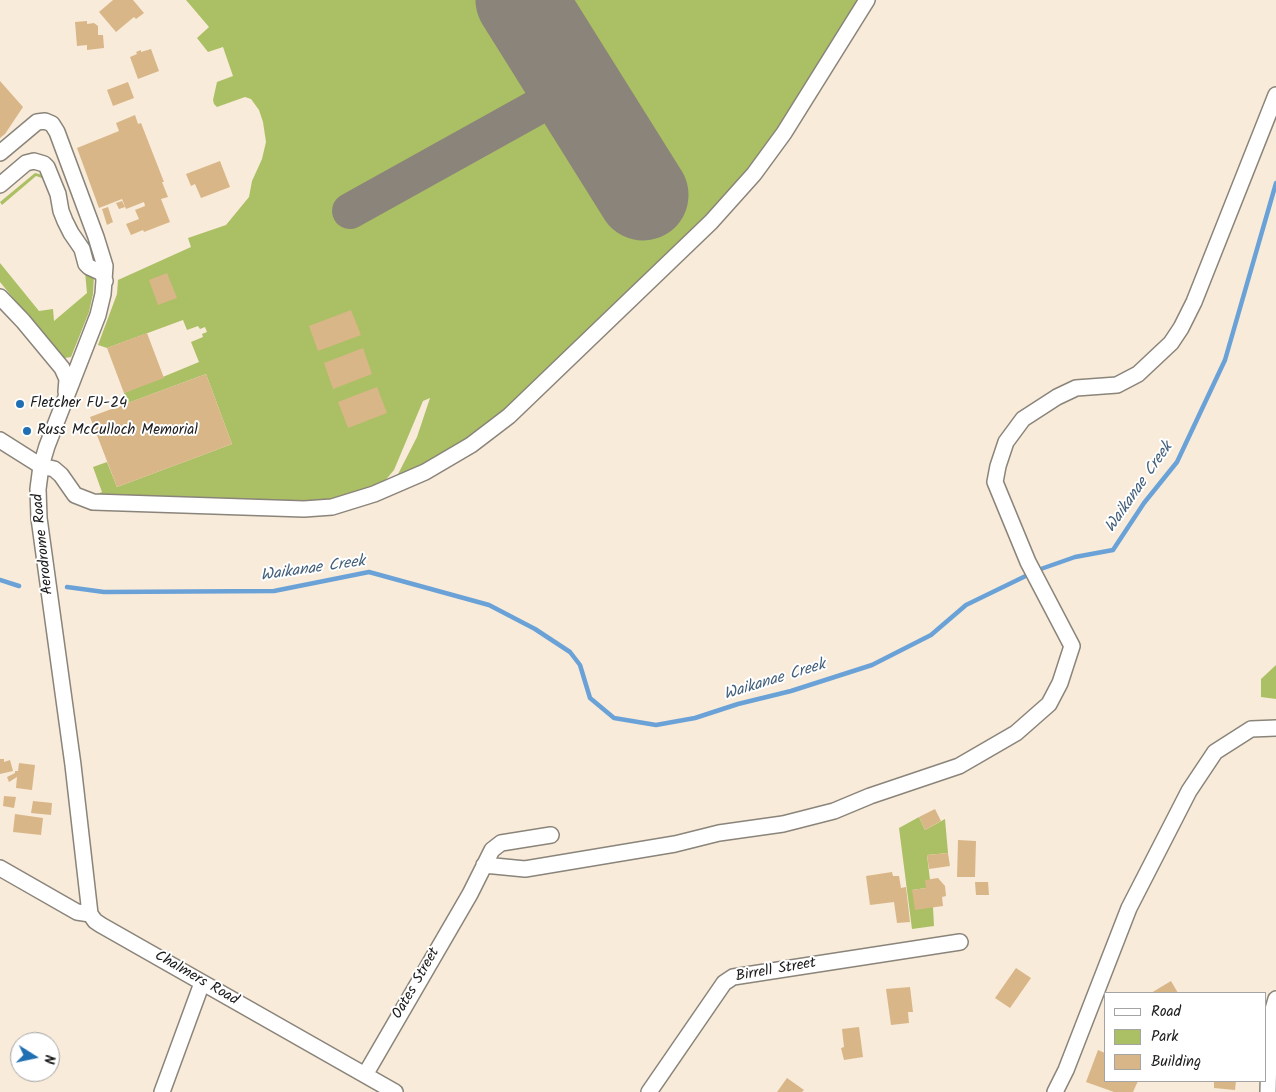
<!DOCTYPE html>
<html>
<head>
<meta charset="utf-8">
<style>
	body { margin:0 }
	#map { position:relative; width:1276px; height:1092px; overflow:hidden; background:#f8ebd9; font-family:Kalam,sans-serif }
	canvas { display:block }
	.legend { position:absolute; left:1104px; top:992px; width:162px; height:90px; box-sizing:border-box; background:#fff; border:1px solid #a4a4a4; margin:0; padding:6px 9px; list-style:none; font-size:15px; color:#1c1c1c }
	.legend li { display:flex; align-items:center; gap:10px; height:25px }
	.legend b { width:25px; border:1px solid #a4a4a4 }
	.north { position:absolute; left:10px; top:1032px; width:50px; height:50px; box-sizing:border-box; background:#fff; border:1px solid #a4a4a4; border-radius:50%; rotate:100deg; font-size:14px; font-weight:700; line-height:20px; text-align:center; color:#1c1c1c }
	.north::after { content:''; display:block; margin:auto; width:18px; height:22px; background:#1f6fb2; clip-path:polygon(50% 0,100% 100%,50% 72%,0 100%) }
</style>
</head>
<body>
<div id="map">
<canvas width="1276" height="1092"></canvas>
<ul class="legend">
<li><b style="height:6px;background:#fff"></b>Road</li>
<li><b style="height:14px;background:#abbf64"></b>Park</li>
<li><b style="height:14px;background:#d9b688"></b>Building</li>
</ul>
<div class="north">N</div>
</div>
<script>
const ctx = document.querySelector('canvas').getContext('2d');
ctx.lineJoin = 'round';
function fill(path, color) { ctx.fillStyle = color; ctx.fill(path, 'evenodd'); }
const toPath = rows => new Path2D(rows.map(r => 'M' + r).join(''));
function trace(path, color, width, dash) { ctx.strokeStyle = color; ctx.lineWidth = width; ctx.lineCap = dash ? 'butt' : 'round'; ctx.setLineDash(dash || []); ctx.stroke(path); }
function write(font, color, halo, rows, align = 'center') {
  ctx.font = font + ' Kalam,sans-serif'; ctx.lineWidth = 4; ctx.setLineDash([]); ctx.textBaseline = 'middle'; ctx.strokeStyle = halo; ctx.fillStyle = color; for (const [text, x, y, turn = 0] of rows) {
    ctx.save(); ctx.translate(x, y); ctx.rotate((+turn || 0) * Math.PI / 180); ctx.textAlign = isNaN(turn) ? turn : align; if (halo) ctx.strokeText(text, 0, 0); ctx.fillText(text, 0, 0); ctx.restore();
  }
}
fill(toPath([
	[186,0,863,0,751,173,488,428,394,482,417,437,430,398,423,401,394,470,383,483,333,502,305,504,95,495,102,492,93,467,107,462,117,487,232,444,206,374,128,403,124,393,199,362,191,342,203,337,202,334,207,332,205,327,200,329,198,326,187,330,183,320,107,348,98,345,117,294,118,280,191,247,188,238,226,225,249,197,252,181,262,159,266,142,263,122,259,110,251,99,245,97,217,107,214,104,213,100,217,82,233,76,223,47,208,52,197,38,209,27],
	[35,173,43,175,42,178,36,176,2,205,0,202],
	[0,263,39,311,53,309,54,321,87,293,85,272,94,276,93,294,89,312,71,357,65,358,59,354,0,282],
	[1276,665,1276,699,1261,697,1261,679],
	[919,817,925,830,945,819,948,853,927,855,930,880,926,888,912,890,933,907,934,926,912,929,899,828]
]), '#abbf64');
trace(toPath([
	[0,580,19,586],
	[67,587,104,592,274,591,369,572,489,605,535,629,570,652,580,665,590,698,614,718,656,725,695,718,738,704,791,691,872,665,931,635,966,605,1038,570,1075,557,1113,550,1144,503,1177,462,1225,360,1276,183]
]), '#6aa2d8', 4.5);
trace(toPath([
	[350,211,575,86]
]), '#8a847a', 36);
trace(toPath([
	[521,0,643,195]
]), '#8a847a', 91);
fill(toPath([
	[113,0,133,0,144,13,136,19,134,17,116,32,99,12],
	[87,21,87,24,94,23,98,26,98,35,103,35,104,48,87,50,87,45,77,46,75,22],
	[151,49,159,71,138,79,130,57,137,54,136,52,141,50,141,52],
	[0,81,23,107,5,134,0,138],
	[128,82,134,98,113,106,107,90],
	[135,115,138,124,141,123,164,182,162,182,168,197,161,199,170,222,144,232,143,230,131,235,126,224,139,219,135,210,145,206,144,202,126,209,122,199,99,208,77,148,119,131,116,123],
	[220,161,230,187,201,198,195,184,191,186,186,174],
	[122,201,125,207,119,209,116,203],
	[108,207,113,222,107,225,102,209],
	[167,273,177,298,158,305,149,280],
	[351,310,361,335,318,351,309,326],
	[147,333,164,378,124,393,107,348],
	[363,348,372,374,333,389,324,363],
	[206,374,232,444,117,487,90,417],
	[377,387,387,413,348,428,338,402],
	[0,759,4,759,4,762,10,760,13,771,0,774],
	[19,763,35,765,32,790,16,788,17,777,9,782,7,777,15,773,15,771,18,771],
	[4,796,16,797,14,808,3,806],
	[33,801,52,803,51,815,31,813],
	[935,809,941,821,925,830,919,817],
	[15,814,43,818,41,835,13,832],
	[958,840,976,841,975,877,957,877],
	[948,853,950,866,929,869,927,855],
	[892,872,893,876,899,876,901,888,906,887,910,922,897,923,894,902,870,905,866,876],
	[938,878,945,886,946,896,942,897,943,906,915,910,912,890,926,888,925,880],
	[975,882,988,882,989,895,976,895],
	[1016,968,1031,978,1010,1008,995,998],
	[1171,981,1178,993,1151,993],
	[910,987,913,1012,908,1012,909,1023,891,1025,886,989],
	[859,1027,863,1057,844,1060,841,1048,844,1047,842,1029],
	[1098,1050,1105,1053,1105,1081,1138,1081,1133,1092,1114,1092,1086,1082],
	[787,1078,804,1090,802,1092,777,1092],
	[1214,1081,1236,1081,1235,1090,1214,1088]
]), '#d9b688');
const minor = toPath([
	[0,153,37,122,45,121,52,124,57,132,96,237,105,266,103,294,98,315,47,446,41,466,38,489,39,518,73,765,90,914,95,921,101,925,395,1092],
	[0,185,26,163,34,161,44,164,47,167,58,194,61,211,65,221,71,233,82,249,86,264,89,267,102,273,105,281],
	[0,297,23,321,62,368,67,379,66,392],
	[0,440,41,466,54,469,61,475,75,495,93,502,304,509,332,507,374,494,425,472,471,445,509,416,711,222,754,174,784,133,867,0],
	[484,865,525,869,675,844,719,833,783,824,834,811,870,796,959,766,1016,733,1049,704,1060,683,1072,646,1028,562,995,482,998,466,1006,442,1023,419,1057,397,1076,388,1117,385,1138,374,1171,343,1181,328,1194,302,1276,95],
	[0,868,77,912,90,914],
	[365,1075,470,894,492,850,501,843,551,835],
	[162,1092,202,983],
	[649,1092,724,983,733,977,960,942],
	[1055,1092,1066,1070,1129,908,1189,791,1215,752,1251,729,1276,728],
	[1268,1092,1270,1020,1276,999]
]);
trace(minor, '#8a847a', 18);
trace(minor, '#fff', 15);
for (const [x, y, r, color] of [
	[20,404,5,"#1f6fb2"],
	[27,431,5,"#1f6fb2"]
]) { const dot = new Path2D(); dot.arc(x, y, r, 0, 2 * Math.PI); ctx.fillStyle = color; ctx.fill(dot); trace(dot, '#fff', 2); }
write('15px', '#1c1c1c', '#fff', [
	["Fletcher FU-24",30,404],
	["Russ McCulloch Memorial",37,431]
], 'left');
write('15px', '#1c1c1c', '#fff', [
	["Aerodrome Road",44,544,-96],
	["Birrell Street",776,971,-10],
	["Chalmers Road",196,979,30],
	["Oates Street",417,984,-60]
]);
write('italic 16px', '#435f7a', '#fff', [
	["Waikanae Creek",1140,488,-55],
	["Waikanae Creek",313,570,-8],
	["Waikanae Creek",775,681,-17]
]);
</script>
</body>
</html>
